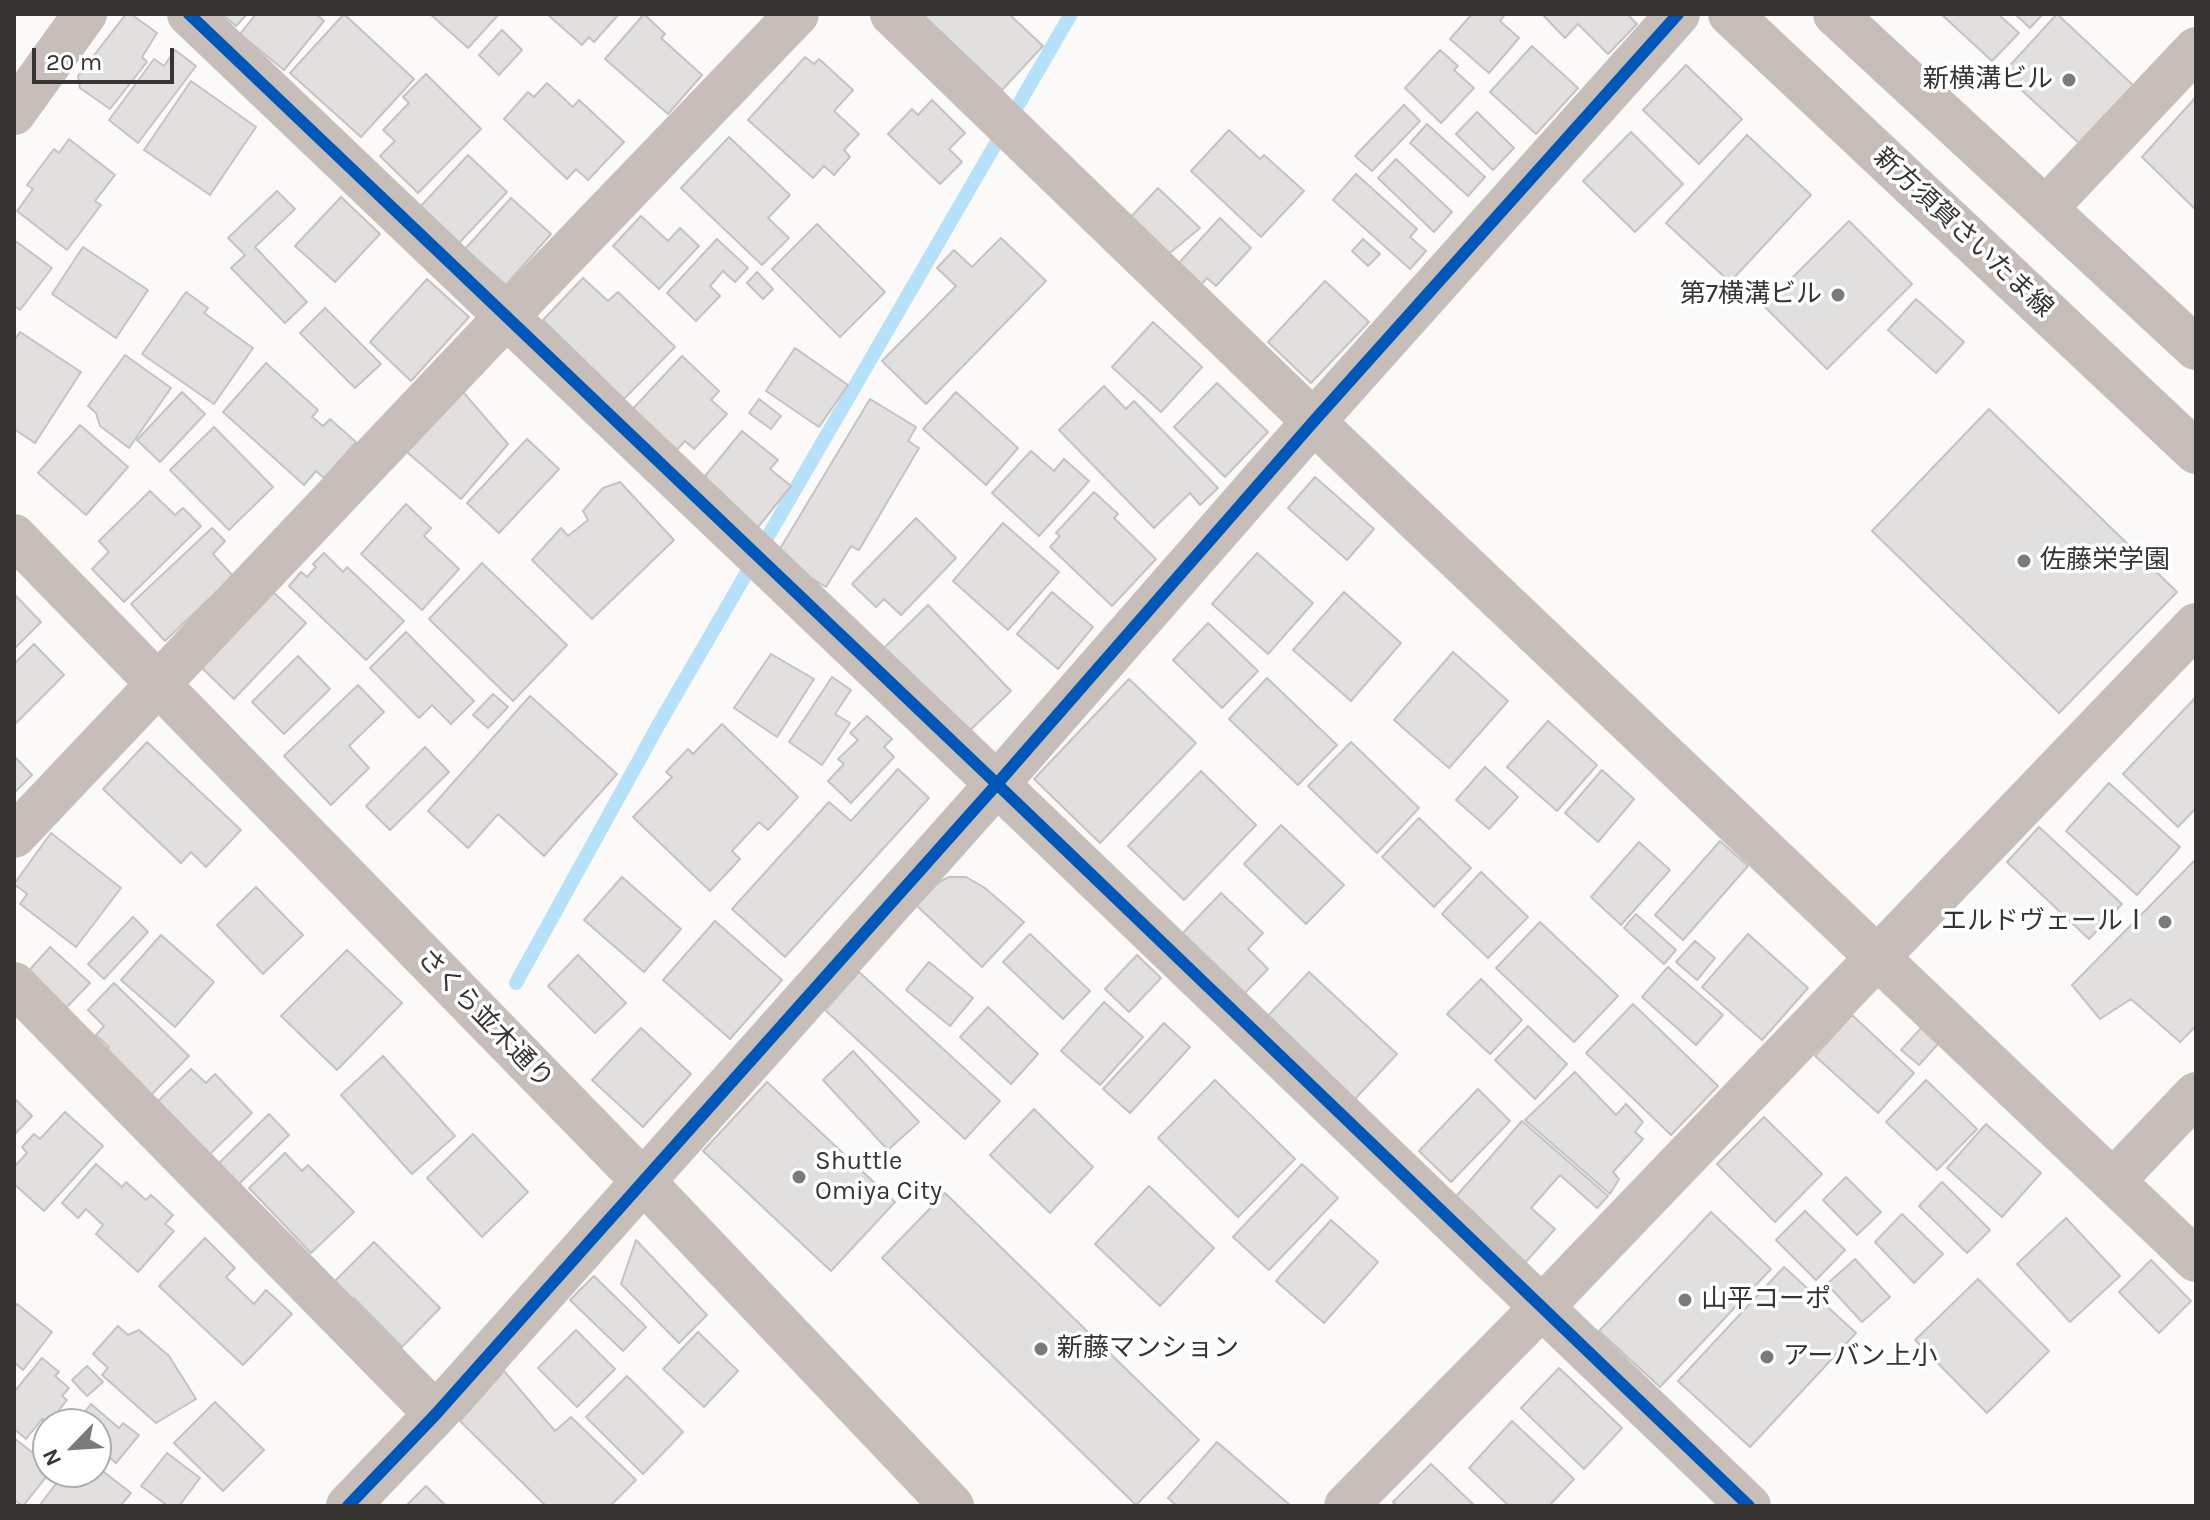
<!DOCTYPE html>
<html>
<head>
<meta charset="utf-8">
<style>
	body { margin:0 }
	#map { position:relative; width:2210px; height:1520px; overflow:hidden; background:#fcfaf9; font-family:Karla,sans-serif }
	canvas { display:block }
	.frame { position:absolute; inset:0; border:16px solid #363534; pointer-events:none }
	.north { position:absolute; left:32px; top:1408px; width:80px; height:80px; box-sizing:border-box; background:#fff; border:2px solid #afaeae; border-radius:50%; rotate:245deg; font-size:22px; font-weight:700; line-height:32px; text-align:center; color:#363534 }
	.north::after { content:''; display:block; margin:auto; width:28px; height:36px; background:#7b7a79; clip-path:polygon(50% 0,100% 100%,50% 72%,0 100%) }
	.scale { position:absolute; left:32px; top:48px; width:142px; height:36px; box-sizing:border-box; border:4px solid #363534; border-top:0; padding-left:10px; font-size:24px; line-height:28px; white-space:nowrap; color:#363534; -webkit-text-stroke:6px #fff; paint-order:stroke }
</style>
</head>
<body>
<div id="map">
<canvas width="2210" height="1520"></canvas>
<div class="frame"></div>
<div class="north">N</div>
<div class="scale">20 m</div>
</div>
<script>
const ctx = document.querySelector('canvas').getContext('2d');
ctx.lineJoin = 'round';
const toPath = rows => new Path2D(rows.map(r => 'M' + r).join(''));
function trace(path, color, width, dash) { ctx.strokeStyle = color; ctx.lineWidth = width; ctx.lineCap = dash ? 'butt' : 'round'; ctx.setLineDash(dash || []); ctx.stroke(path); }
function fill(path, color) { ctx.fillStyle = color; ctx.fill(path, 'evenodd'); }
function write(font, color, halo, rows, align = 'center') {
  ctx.font = font + ' Karla,"Noto Sans JP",sans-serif'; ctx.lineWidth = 7; ctx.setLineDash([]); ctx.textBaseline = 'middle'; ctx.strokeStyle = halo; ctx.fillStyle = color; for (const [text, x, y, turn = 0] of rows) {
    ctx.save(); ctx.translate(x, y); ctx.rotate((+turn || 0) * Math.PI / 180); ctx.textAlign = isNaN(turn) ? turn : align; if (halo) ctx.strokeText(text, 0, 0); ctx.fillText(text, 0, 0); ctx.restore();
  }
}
trace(toPath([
	[516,983,659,724,1071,14]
]), '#b7e1f8', 14);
const building = toPath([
	[126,14,131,14,157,33,142,57,147,62,110,109,80,88,78,76,126,14],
	[222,14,247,14,236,26,222,14],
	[256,14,316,14,324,21,284,70,240,34,256,14],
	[344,14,414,79,361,137,290,73,344,14],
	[430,14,499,14,468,48,430,14],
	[547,14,619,14,594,42,589,37,582,45,547,14],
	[644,14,665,34,661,38,702,75,668,114,605,59,644,14],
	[928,14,1009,14,1043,46,1002,90,925,17,928,14],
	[1472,14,1503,14,1504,16,1500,21,1519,38,1489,73,1450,39,1472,14],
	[1542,14,1627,14,1637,24,1608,54,1578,24,1565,38,1542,14],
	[1941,14,1998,14,2019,33,1992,61,1941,14],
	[2015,14,2043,14,2030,28,2015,14],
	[2057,14,2135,87,2081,145,2003,73,2057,14],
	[502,30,522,50,499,75,479,55,502,30],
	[1532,46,1578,88,1536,134,1490,92,1532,46],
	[175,50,196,66,138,143,109,120,154,59,164,66,175,50],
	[1440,50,1458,66,1454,70,1474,88,1441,123,1405,88,1440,50],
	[805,57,814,64,819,59,853,90,834,111,859,134,844,150,850,157,834,175,824,166,813,178,748,120,805,57],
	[1686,65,1742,119,1699,164,1643,110,1686,65],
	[426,74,481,129,418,193,380,156,395,141,383,130,409,103,403,97,426,74],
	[191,81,256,127,210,195,144,150,191,81],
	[547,83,573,107,579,100,624,142,588,180,576,169,567,179,504,119,528,92,534,97,547,83],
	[2196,97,2196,210,2142,157,2196,97],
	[932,100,965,133,949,149,962,162,940,184,888,134,912,109,918,115,932,100],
	[1404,105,1420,121,1372,171,1355,156,1404,105],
	[1477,112,1514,148,1493,170,1456,134,1477,112],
	[1427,124,1485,177,1468,196,1410,143,1427,124],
	[1229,130,1260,159,1264,155,1304,191,1261,237,1191,171,1229,130],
	[1631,132,1683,184,1635,232,1583,181,1631,132],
	[1747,135,1811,195,1730,282,1666,223,1747,135],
	[729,137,790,195,768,218,789,238,762,265,681,188,729,137],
	[69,139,115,175,95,201,101,205,67,250,17,211,33,189,27,185,54,149,59,153,69,139],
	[468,155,507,192,459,243,420,207,468,155],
	[1396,159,1452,212,1434,232,1378,178,1396,159],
	[1356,174,1417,229,1410,237,1426,251,1410,269,1333,200,1356,174],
	[1158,188,1200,228,1165,257,1128,220,1158,188],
	[277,191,295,209,255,247,307,302,285,323,231,268,245,255,228,238,277,191],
	[341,197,380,234,335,282,295,246,341,197],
	[511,198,551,234,506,285,465,249,511,198],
	[641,216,668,241,680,228,699,246,659,289,613,246,641,216],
	[1220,218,1251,248,1216,286,1207,278,1199,287,1177,265,1220,218],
	[1849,221,1912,284,1827,369,1764,306,1849,221],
	[817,224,885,292,840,337,772,269,817,224],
	[1001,238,1046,281,926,404,882,361,956,286,937,268,954,250,972,267,1001,238],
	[717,239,748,268,735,282,723,271,710,286,720,296,696,321,667,293,717,239],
	[1363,239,1380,254,1368,266,1352,251,1363,239],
	[14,240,52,268,20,310,14,306,14,240],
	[83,247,148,290,116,338,52,294,83,247],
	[757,272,773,289,763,299,747,283,757,272],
	[583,278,608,301,618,292,675,347,624,399,543,320,583,278],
	[427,279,469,317,411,381,370,342,427,279],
	[1325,281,1369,322,1311,383,1268,342,1325,281],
	[186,292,208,308,204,313,253,348,214,404,142,354,186,292],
	[1916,299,1964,342,1936,373,1888,330,1916,299],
	[325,308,381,364,355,388,300,333,325,308],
	[1153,322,1202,367,1161,412,1112,367,1153,322],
	[20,332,81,372,35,443,14,429,14,341,20,332],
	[795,348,848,385,819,427,766,391,795,348],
	[125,355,171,388,129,448,100,426,96,413,88,406,125,355],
	[682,356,719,391,711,400,727,414,694,449,685,441,673,454,629,413,682,356],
	[266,363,318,410,312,417,323,426,330,419,356,442,324,478,316,471,304,485,223,412,266,363],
	[1217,383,1268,432,1225,477,1174,427,1217,383],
	[1104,386,1126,409,1134,401,1218,488,1200,505,1190,493,1154,528,1059,430,1104,386],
	[182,392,205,414,160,462,137,440,182,392],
	[463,392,508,444,461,499,407,452,463,392],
	[956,392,1018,448,986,485,923,429,956,392],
	[759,399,781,416,771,429,749,413,759,399],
	[870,399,916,427,908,441,919,448,859,550,851,546,826,587,775,557,870,399],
	[1989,409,2177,592,2059,713,1872,531,1989,409],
	[80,425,128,467,86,515,38,473,80,425],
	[214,427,273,487,229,530,170,470,214,427],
	[742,431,778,460,770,469,791,486,758,527,701,481,742,431],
	[527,439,559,469,499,533,467,503,527,439],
	[1031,451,1054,471,1064,459,1089,481,1039,536,992,493,1031,451],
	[1315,477,1374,529,1347,560,1288,508,1315,477],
	[620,482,674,540,592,619,532,560,561,528,568,536,588,520,583,511,603,488,620,482],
	[150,491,175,515,183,508,201,526,124,602,92,569,109,552,99,541,150,491],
	[1094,492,1118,514,1114,518,1156,559,1112,606,1050,547,1060,536,1056,533,1094,492],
	[406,504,431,528,424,536,459,569,422,610,361,554,406,504],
	[916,518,956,558,901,615,884,599,876,607,852,584,916,518],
	[1003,523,1059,572,1008,630,953,581,1003,523],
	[212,528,225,541,213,554,233,576,165,641,131,604,212,528],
	[324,553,343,572,347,567,404,621,366,660,289,586,301,572,307,577,316,567,313,564,324,553],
	[1257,553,1313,603,1268,654,1212,604,1257,553],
	[482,563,567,645,513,701,429,619,482,563],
	[270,589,306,623,234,699,199,665,270,589],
	[1052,592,1093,627,1058,669,1017,634,1052,592],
	[1344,592,1401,643,1351,701,1293,650,1344,592],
	[14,594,41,622,14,649,14,594],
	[928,605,1011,691,963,737,880,652,928,605],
	[1208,623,1258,671,1222,708,1173,660,1208,623],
	[406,632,474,701,451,724,432,705,419,718,370,668,406,632],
	[34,644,64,675,14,725,14,664,34,644],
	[1453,652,1508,701,1449,768,1394,720,1453,652],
	[771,654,814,679,777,737,734,708,771,654],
	[298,656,330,689,284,734,252,702,298,656],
	[832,677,851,690,835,714,850,723,822,765,789,742,832,677],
	[1267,678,1337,745,1298,785,1229,719,1267,678],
	[1129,679,1196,743,1100,843,1034,779,1129,679],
	[358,685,384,712,349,746,369,768,331,805,284,756,358,685],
	[493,694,508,707,488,728,473,715,493,694],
	[530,696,617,774,544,856,498,814,468,848,428,811,530,696],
	[2196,697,2196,808,2178,827,2123,774,2196,697],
	[867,716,892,739,884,747,894,757,851,803,828,781,844,764,838,759,858,740,850,733,867,716],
	[1548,721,1597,765,1557,811,1507,767,1548,721],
	[722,724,798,797,768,830,759,822,732,851,740,859,710,891,633,817,672,777,666,772,688,749,693,754,722,724],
	[147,742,241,830,206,867,191,852,181,863,103,789,147,742],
	[1351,742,1419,808,1377,853,1308,786,1351,742],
	[425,747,449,772,390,830,366,806,425,747],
	[14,756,32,775,14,793,14,756],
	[1485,767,1518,797,1489,829,1456,800,1485,767],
	[898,769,929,798,785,957,732,909,829,802,851,821,898,769],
	[1602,770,1634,799,1598,842,1565,813,1602,770],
	[1201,771,1256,825,1184,900,1128,846,1201,771],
	[2109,783,2180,847,2137,895,2066,831,2109,783],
	[1419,818,1471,868,1434,907,1382,857,1419,818],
	[1281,825,1344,885,1306,924,1244,864,1281,825],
	[2039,827,2122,904,2089,939,2007,862,2039,827],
	[51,833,121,888,76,947,20,904,27,894,14,884,51,833],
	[1720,841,1748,866,1683,940,1655,915,1720,841],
	[1639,842,1670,870,1621,925,1591,897,1639,842],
	[2196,859,2196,1026,2180,1042,2131,999,2100,1019,2072,985,2196,859],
	[1481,872,1528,917,1488,958,1442,914,1481,872],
	[622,877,681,929,644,972,584,920,622,877],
	[949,877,966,877,985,888,1024,922,982,967,916,905,939,882,949,877],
	[256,887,303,935,263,974,217,925,256,887],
	[1221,893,1263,933,1248,949,1268,969,1241,997,1179,937,1221,893],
	[1636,914,1676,950,1664,964,1624,928,1636,914],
	[133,917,148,932,104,979,88,964,133,917],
	[715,921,782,980,730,1039,663,980,715,921],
	[1540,922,1618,996,1574,1042,1496,968,1540,922],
	[1030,934,1090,991,1063,1019,1003,962,1030,934],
	[1748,934,1808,988,1762,1040,1702,987,1748,934],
	[161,935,214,982,175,1027,121,980,161,935],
	[1695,941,1715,958,1697,980,1676,962,1695,941],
	[50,947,90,983,63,1011,25,975,50,947],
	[347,950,402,1003,337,1070,281,1016,347,950],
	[578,955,626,1003,595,1033,548,986,578,955],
	[1137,955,1161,978,1129,1012,1105,989,1137,955],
	[929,962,973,998,950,1026,906,990,929,962],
	[1668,967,1723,1015,1696,1045,1642,997,1668,967],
	[859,972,1000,1101,965,1139,825,1010,859,972],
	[1309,972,1397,1054,1353,1101,1266,1018,1309,972],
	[1481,979,1522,1020,1490,1054,1447,1014,1481,979],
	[114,983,189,1056,150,1096,104,1052,109,1047,96,1035,104,1026,88,1010,114,983],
	[1104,1002,1143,1037,1100,1085,1061,1051,1104,1002],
	[1633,1004,1718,1086,1671,1135,1586,1053,1633,1004],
	[988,1007,1038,1054,1011,1084,960,1037,988,1007],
	[1852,1015,1914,1073,1878,1113,1815,1056,1852,1015],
	[1164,1023,1190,1047,1130,1113,1103,1089,1164,1023],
	[1528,1026,1567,1064,1535,1099,1495,1060,1528,1026],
	[641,1028,691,1074,643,1127,592,1080,641,1028],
	[1921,1028,1938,1044,1919,1065,1901,1050,1921,1028],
	[853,1051,919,1122,888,1150,823,1080,853,1051],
	[383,1056,455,1136,412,1174,341,1095,383,1056],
	[191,1069,206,1083,215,1074,252,1113,209,1155,157,1102,191,1069],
	[1575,1072,1616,1115,1626,1104,1643,1122,1635,1132,1643,1139,1613,1172,1619,1179,1610,1194,1525,1120,1575,1072],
	[1215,1080,1295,1159,1238,1217,1158,1138,1215,1080],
	[1926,1080,1977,1129,1937,1170,1886,1122,1926,1080],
	[767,1082,895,1202,831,1271,703,1151,767,1082],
	[1478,1089,1510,1121,1451,1182,1419,1151,1478,1089],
	[14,1098,32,1116,14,1135,14,1098],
	[1034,1109,1093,1167,1050,1213,990,1155,1034,1109],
	[65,1112,103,1146,44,1211,14,1184,14,1167,27,1153,22,1147,34,1134,40,1139,65,1112],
	[269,1114,289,1135,239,1184,219,1163,269,1114],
	[1764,1117,1822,1174,1775,1222,1717,1164,1764,1117],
	[1522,1121,1608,1196,1597,1208,1560,1175,1531,1208,1555,1229,1523,1265,1452,1201,1522,1121],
	[1986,1124,2041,1173,2002,1217,1947,1168,1986,1124],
	[473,1134,528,1192,482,1237,427,1178,473,1134],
	[285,1153,302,1171,308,1165,354,1212,311,1253,249,1188,285,1153],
	[96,1164,122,1187,126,1182,146,1200,151,1195,173,1215,165,1224,174,1231,138,1272,96,1234,103,1225,86,1209,78,1218,62,1203,96,1164],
	[1302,1164,1338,1198,1269,1270,1233,1237,1302,1164],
	[1846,1177,1881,1212,1857,1235,1823,1200,1846,1177],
	[1942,1182,1990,1230,1967,1253,1919,1206,1942,1182],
	[1149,1186,1214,1248,1160,1306,1095,1244,1149,1186],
	[945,1193,1199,1440,1136,1505,882,1258,945,1193],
	[1805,1211,1845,1250,1816,1280,1776,1240,1805,1211],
	[1711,1212,1771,1269,1660,1387,1599,1331,1711,1212],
	[1902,1214,1943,1254,1914,1283,1875,1242,1902,1214],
	[2066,1218,2120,1276,2070,1322,2017,1264,2066,1218],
	[1331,1220,1378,1262,1324,1323,1276,1281,1331,1220],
	[205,1238,235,1268,226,1277,254,1304,266,1290,292,1314,243,1365,159,1286,205,1238],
	[636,1240,707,1315,679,1343,621,1284,636,1240],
	[374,1242,440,1308,402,1347,354,1298,347,1305,329,1287,374,1242],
	[1855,1259,1890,1297,1862,1322,1827,1284,1855,1259],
	[2151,1260,2191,1301,2159,1333,2119,1292,2151,1260],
	[1784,1267,1856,1333,1750,1447,1678,1381,1784,1267],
	[594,1276,646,1327,623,1351,570,1300,594,1276],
	[1978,1279,2049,1351,1987,1413,1915,1340,1978,1279],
	[17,1304,52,1332,23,1370,14,1362,14,1308,17,1304],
	[118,1326,128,1335,139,1330,169,1356,196,1399,156,1423,102,1375,108,1368,93,1354,118,1326],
	[576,1330,615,1369,577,1407,538,1368,576,1330],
	[698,1332,738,1371,704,1407,663,1369,698,1332],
	[42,1358,59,1372,55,1376,69,1388,62,1396,67,1400,48,1424,42,1419,26,1439,14,1429,14,1392,42,1358],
	[87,1366,103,1382,87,1396,72,1380,87,1366],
	[1559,1368,1622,1428,1584,1469,1521,1408,1559,1368],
	[504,1371,555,1431,571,1417,636,1480,610,1506,546,1506,460,1421,504,1371],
	[627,1376,683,1432,643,1474,586,1417,627,1376],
	[215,1402,264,1450,223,1491,174,1443,215,1402],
	[91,1404,119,1428,123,1423,139,1435,116,1463,96,1447,96,1424,75,1424,91,1404],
	[1512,1421,1574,1479,1549,1506,1509,1506,1469,1468,1512,1421],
	[14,1438,48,1465,48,1472,50,1472,23,1506,14,1500,14,1438],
	[1217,1442,1291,1506,1177,1506,1168,1498,1217,1442],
	[167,1453,200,1478,179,1506,168,1506,141,1486,167,1453],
	[1431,1464,1475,1506,1397,1506,1393,1502,1431,1464],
	[96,1466,131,1493,120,1506,39,1506,65,1472,96,1472,96,1466],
	[426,1486,446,1506,406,1506,426,1486]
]);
fill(building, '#e1e0df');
trace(building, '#c4c2c2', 2);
trace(toPath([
	[189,14,997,784,1749,1506],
	[892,14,1340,447,2196,1260],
	[14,113,85,14],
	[2046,208,2196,49],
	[14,536,643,1181,952,1506],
	[14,836,506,317,797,14],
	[14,984,436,1414],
	[2113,1181,2196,1094],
	[348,1506,436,1414,997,784,1314,421,1678,14],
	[1346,1506,1542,1307,2196,625]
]), '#c7bdb9', 44);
trace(toPath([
	[1730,14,2196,452],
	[1835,14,2196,348]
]), '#c6bcb8', 44);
trace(toPath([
	[189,14,997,784,1749,1506],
	[348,1506,436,1414,997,784,1314,421,1678,14]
]), '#0057b8', 12);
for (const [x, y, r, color] of [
	[2069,80,8,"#7b7a79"],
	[1838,295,8,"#7b7a79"],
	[2024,561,8,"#7b7a79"],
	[2165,922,8,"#7b7a79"],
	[799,1177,8,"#7b7a79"],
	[1685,1300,8,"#7b7a79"],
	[1041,1349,8,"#7b7a79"],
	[1767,1357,8,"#7b7a79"]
]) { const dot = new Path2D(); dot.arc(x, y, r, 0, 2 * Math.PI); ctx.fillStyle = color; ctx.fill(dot); trace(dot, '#fff', 3); }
write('26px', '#363534', '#fff', [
	["新横溝ビル",2053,80,"right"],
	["第7横溝ビル",1822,295,"right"],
	["佐藤栄学園",2040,561],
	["エルドヴェールⅠ",2149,922,"right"],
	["Shuttle",815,1162],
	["Omiya City",815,1192],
	["山平コーポ",1701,1300],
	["新藤マンション",1057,1349],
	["アーバン上小",1783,1357]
], 'left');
write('26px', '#363534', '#fff', [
	["新方須賀さいたま線",1963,233,43],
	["さくら並木通り",485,1019,46]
]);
</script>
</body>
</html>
